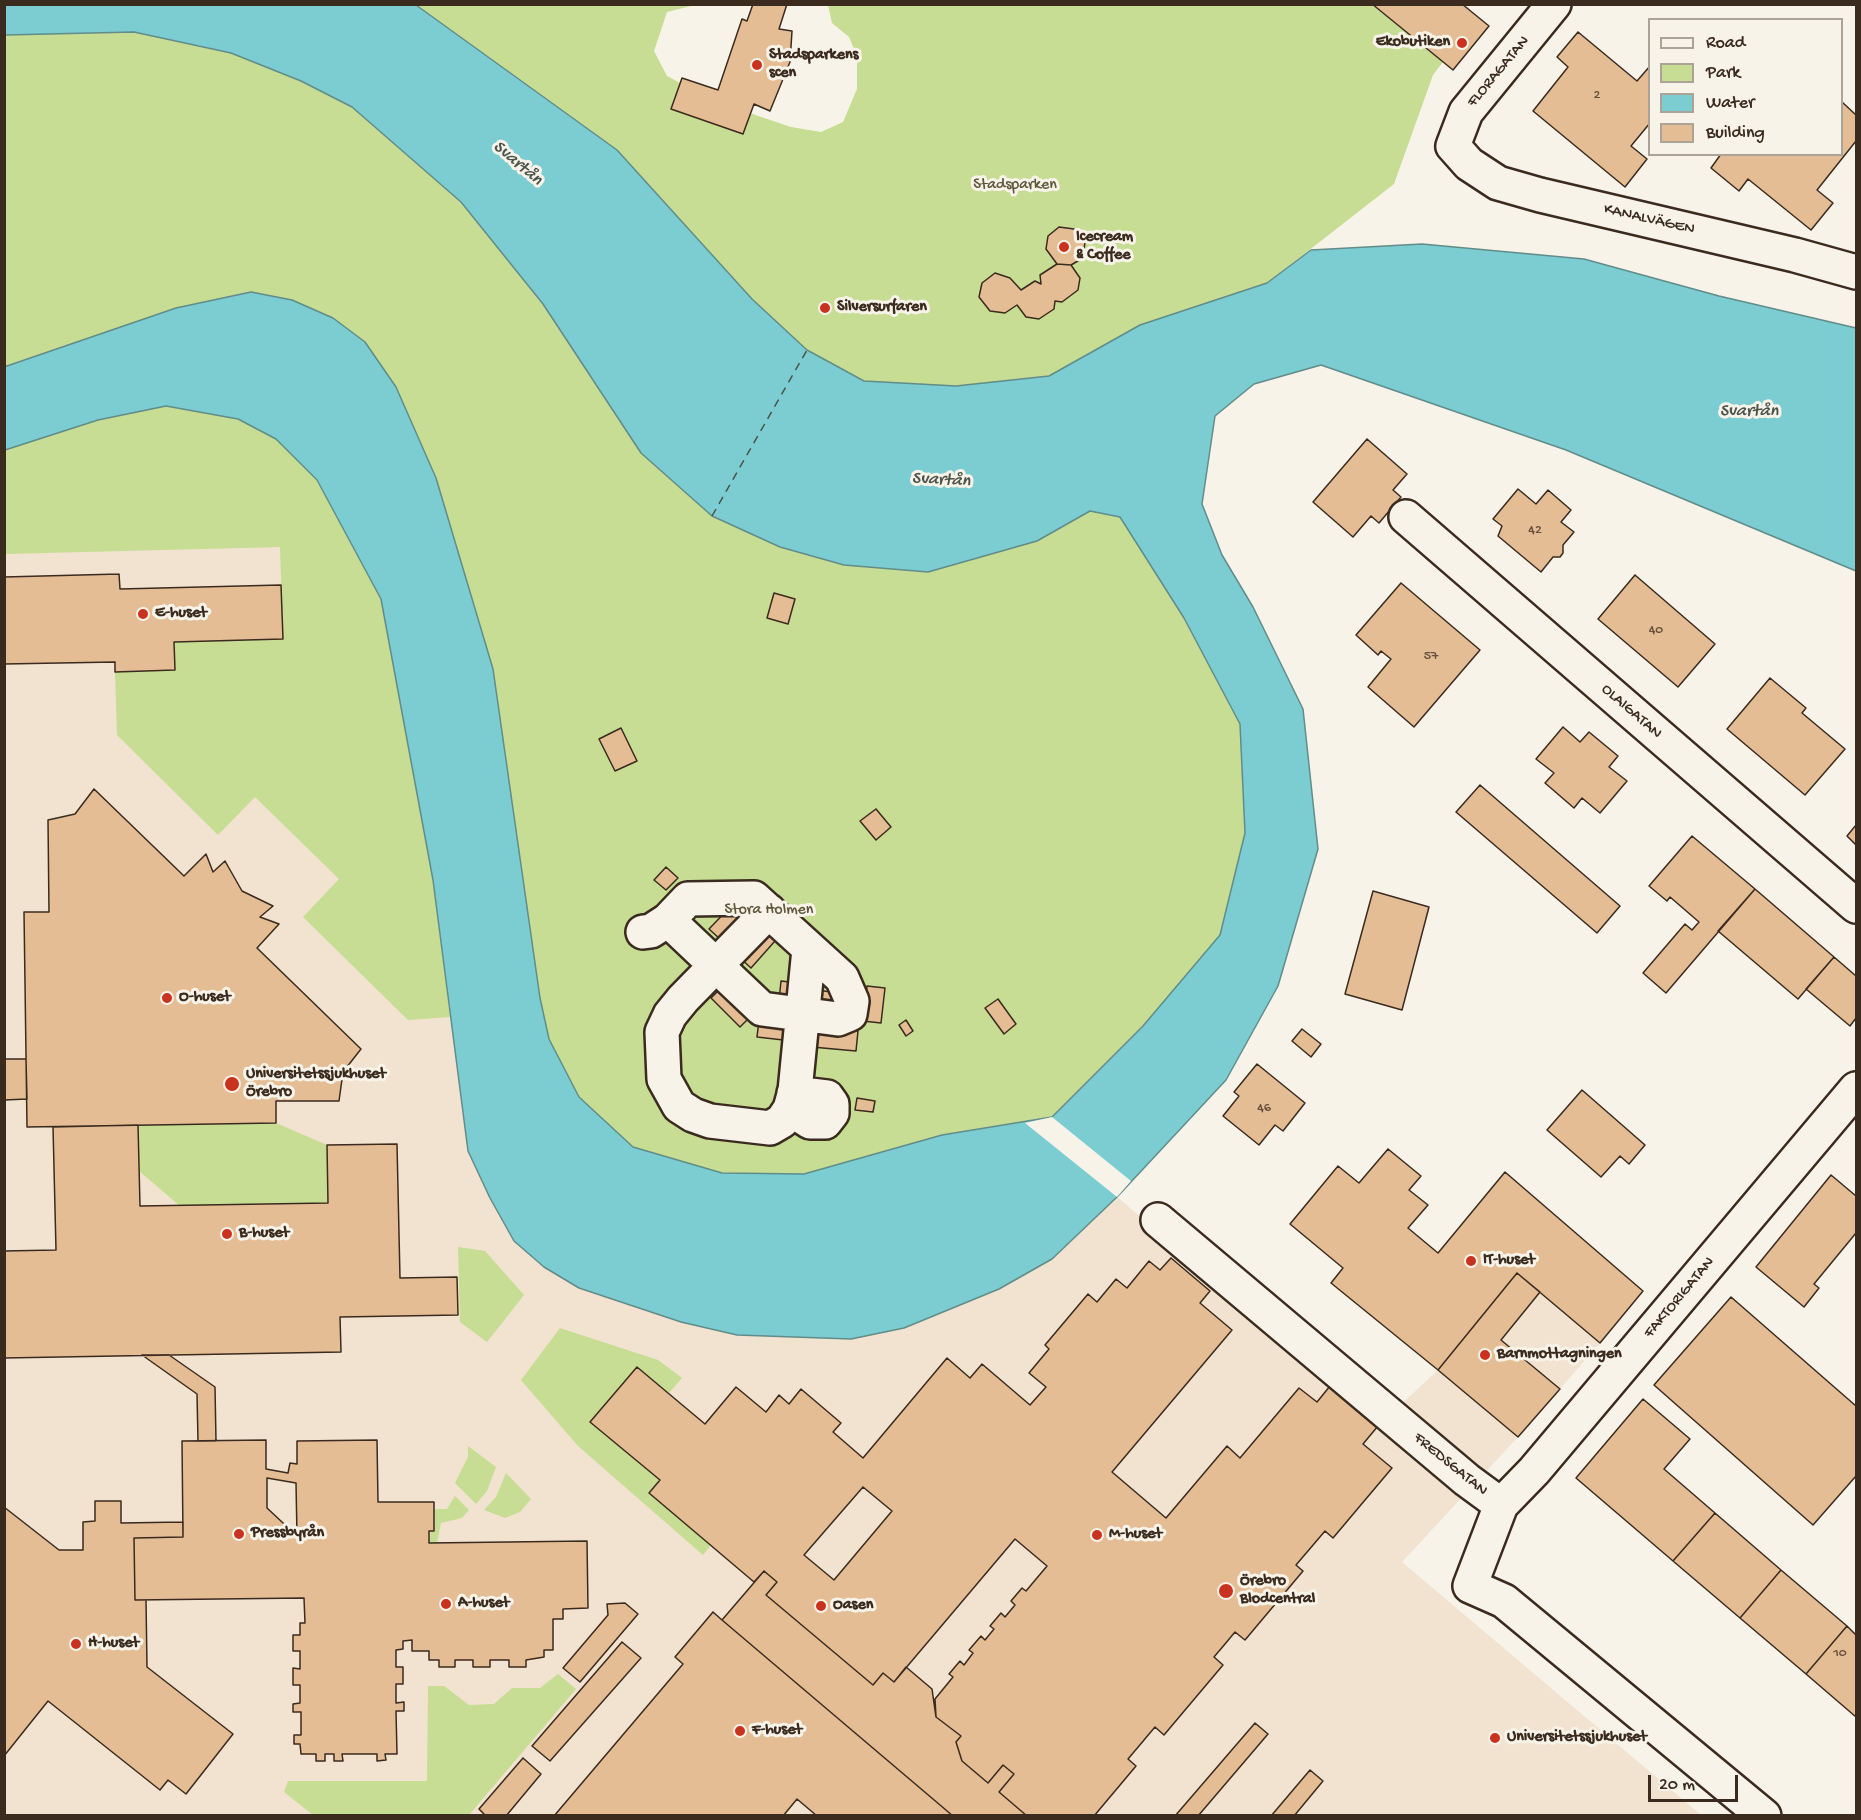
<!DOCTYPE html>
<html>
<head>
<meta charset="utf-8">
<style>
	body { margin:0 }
	#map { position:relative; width:1861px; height:1820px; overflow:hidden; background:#f7f3e8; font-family:"Gochi Hand",sans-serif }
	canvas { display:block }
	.frame { position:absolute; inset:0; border:6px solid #3b2a1e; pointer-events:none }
	.legend { position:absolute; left:1648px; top:18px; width:195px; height:138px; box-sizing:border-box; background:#f7f3e8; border:2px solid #aca397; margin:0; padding:8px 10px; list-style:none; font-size:18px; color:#3b2a1e }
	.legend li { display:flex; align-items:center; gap:12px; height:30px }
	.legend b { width:30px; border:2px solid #aca397 }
	.scale { position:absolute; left:1648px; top:1775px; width:90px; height:27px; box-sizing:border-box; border:3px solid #3b2a1e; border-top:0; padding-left:8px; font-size:18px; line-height:21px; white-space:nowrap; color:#3b2a1e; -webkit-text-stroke:4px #f7f3e8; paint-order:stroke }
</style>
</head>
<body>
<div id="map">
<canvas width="1861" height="1820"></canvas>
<div class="frame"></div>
<ul class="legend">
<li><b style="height:8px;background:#f7f3e8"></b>Road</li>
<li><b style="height:16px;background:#c6dd93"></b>Park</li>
<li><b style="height:16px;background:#7bcdd1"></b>Water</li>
<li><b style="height:16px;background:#e4bd95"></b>Building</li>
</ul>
<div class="scale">20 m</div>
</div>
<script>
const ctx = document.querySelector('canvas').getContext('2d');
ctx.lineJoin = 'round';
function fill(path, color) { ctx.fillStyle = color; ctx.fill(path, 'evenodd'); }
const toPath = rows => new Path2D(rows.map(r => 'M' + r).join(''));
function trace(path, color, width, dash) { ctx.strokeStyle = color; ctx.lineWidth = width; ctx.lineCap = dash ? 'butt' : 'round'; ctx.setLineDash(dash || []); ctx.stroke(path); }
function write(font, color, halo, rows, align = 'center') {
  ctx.font = font + ' "Gochi Hand",sans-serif'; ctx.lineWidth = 6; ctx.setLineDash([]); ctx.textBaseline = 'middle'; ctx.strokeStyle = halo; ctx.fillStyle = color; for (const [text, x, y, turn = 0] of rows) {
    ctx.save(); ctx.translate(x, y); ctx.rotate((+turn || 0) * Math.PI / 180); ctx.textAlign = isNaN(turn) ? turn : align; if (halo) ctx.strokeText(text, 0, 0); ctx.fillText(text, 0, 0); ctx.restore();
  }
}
fill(toPath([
	[238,419,433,880,450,1017,544,1267,579,1288,681,1322,737,1335,1052,1259,1117,1197,1381,1423,1438,1370,1518,1273,1600,1343,1518,1437,1402,1562,1701,1815,5,1815,4,450]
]), '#f1e3cf');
fill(toPath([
	[416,5,695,5,667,12,654,51,667,76,714,101,791,127,821,132,843,122,857,89,857,56,849,37,832,23,828,5,1372,5,1443,62,1433,75,1394,184,1267,283,1140,325,1049,376,956,386,864,381,807,350,752,299,617,150],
	[134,32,231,53,301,81,352,107,461,202,712,516,780,547,844,565,928,572,1037,541,1090,511,1120,517,1184,618,1240,724,1245,833,1220,935,1143,1026,1052,1117,941,1135,804,1174,722,1173,633,1147,579,1097,549,1039,540,998,493,669,436,478,396,387,333,318,292,300,251,292,176,308,5,367,5,35],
	[166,406,238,419,276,439,317,481,381,599,433,880,450,1017,408,1020,303,917,339,879,255,797,218,835,117,735,115,672,174,670,174,642,283,639,280,547,6,554,4,450,98,420],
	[276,1123,327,1145,328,1203,180,1206,139,1171,138,1125],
	[458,1247,485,1251,524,1295,487,1342,460,1322],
	[560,1328,658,1360,682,1378,669,1393,637,1367,591,1422,660,1480,649,1493,711,1545,703,1555,578,1446,521,1380],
	[468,1446,496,1467,487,1491,476,1504,455,1483,468,1457],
	[506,1473,531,1499,520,1512,505,1518,484,1510,496,1497],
	[455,1496,469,1510,462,1518,441,1523,437,1543,429,1543,434,1509,447,1509],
	[558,1674,576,1689,469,1815,313,1815,284,1792,288,1781,427,1781,428,1686,444,1686,469,1705,494,1704,512,1688,540,1688]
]), '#c6dd93');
const water = toPath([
	[5,5,416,5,617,150,752,299,807,350,864,381,956,386,1049,376,1140,325,1267,283,1311,250,1422,244,1584,259,1719,296,1856,328,1856,571,1566,450,1321,365,1254,384,1215,416,1202,504,1222,555,1253,607,1303,709,1318,849,1278,986,1226,1080,1117,1197,1052,1259,999,1289,904,1328,851,1339,737,1335,681,1322,579,1288,544,1267,514,1241,490,1198,468,1151,433,880,381,599,317,480,276,439,238,419,166,406,98,420,5,450,4,367,176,308,251,292,292,300,333,318,365,342,396,387,436,478,493,669,540,998,549,1039,579,1097,633,1147,722,1173,804,1174,942,1135,1052,1117,1143,1026,1220,935,1245,833,1240,724,1184,618,1120,517,1090,511,1037,541,928,572,844,565,780,547,712,516,641,453,543,304,461,202,352,107,301,81,231,53,134,32,5,35,5,5]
]);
fill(water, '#7bcdd1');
trace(water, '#618c89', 1.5);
fill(toPath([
	[1052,1117,1131,1181,1117,1197,1025,1123]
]), '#f7f3e8');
trace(toPath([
	[712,516,807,350]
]), '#4b534b', 1.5, [8, 6]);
const building = toPath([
	[753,4,787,4,779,29,792,31,790,62,770,111,754,104,743,134,671,109,682,78,718,90,742,19,747,21,753,4],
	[1372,4,1462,4,1489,26,1453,70,1372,4],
	[1578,32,1637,81,1650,66,1650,123,1631,146,1647,159,1625,187,1533,111,1568,67,1557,57,1578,32],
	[1842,102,1856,115,1856,141,1817,190,1833,203,1811,230,1748,179,1739,191,1711,168,1721,154,1842,154,1842,102],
	[1059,227,1074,229,1085,242,1083,258,1071,265,1057,264,1046,249,1048,236,1059,227],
	[1057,264,1071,265,1080,278,1078,290,1062,302,1055,301,1054,309,1039,319,1026,317,1017,305,1005,313,990,311,979,297,982,283,995,273,1010,278,1021,290,1035,281,1041,284,1040,275,1057,264],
	[1367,439,1407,474,1393,490,1401,497,1379,523,1371,516,1353,537,1313,502,1367,439],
	[1518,489,1536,504,1548,490,1571,510,1561,522,1574,532,1563,545,1563,553,1560,557,1553,557,1541,572,1498,536,1502,526,1493,519,1518,489],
	[119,574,120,589,281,585,283,639,174,642,175,670,115,672,115,662,4,664,4,577,119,574],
	[1635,575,1715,644,1678,687,1598,619,1635,575],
	[1401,583,1480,650,1414,727,1368,687,1391,659,1381,651,1378,655,1356,635,1401,583],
	[774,593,795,599,788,624,767,618,774,593],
	[1770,678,1806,708,1802,713,1845,749,1805,795,1727,729,1770,678],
	[1563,727,1580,742,1589,732,1618,756,1609,767,1627,781,1600,813,1582,798,1574,808,1545,783,1554,773,1536,759,1563,727],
	[621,728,637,761,615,771,599,739,621,728],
	[1480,785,1620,906,1597,933,1456,812,1480,785],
	[94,789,184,876,206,854,213,872,225,861,242,891,273,906,260,917,279,924,257,948,361,1049,343,1072,339,1101,276,1101,276,1123,27,1127,24,912,49,912,48,820,75,814,94,789],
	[876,809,891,827,876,840,860,821,876,809],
	[1856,825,1856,845,1847,836,1856,825],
	[1692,836,1755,889,1666,993,1643,973,1685,924,1692,930,1699,922,1670,897,1667,901,1649,886,1692,836],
	[666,867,678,878,666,890,654,880,666,867],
	[1755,889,1834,957,1798,999,1718,931,1755,889],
	[1373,891,1429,907,1402,1010,1345,994,1373,891],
	[734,903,746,914,721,940,709,929,734,903],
	[763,930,775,941,751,968,738,956,763,930],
	[1834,957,1856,976,1856,1018,1850,1026,1806,989,1834,957],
	[781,981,798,983,796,1003,779,1001,781,981],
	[867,986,885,988,881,1023,863,1021,867,986],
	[722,987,751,1016,740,1027,711,998,722,987],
	[817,990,838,993,837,1008,815,1005,817,990],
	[998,999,1016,1024,1004,1034,985,1008,998,999],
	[759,1020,794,1024,792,1041,757,1037,759,1020],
	[906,1020,913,1031,906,1036,899,1025,906,1020],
	[814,1026,858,1031,856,1051,812,1047,814,1026],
	[1302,1029,1321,1044,1311,1057,1292,1041,1302,1029],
	[4,1059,26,1059,27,1099,4,1100,4,1059],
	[1257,1064,1305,1103,1283,1131,1275,1125,1259,1145,1223,1116,1239,1096,1234,1092,1257,1064],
	[1582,1090,1645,1145,1629,1164,1620,1156,1601,1177,1547,1130,1582,1090],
	[857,1098,875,1101,873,1112,855,1110,857,1098],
	[138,1125,140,1206,328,1203,327,1145,397,1144,400,1278,457,1277,458,1315,340,1317,341,1352,4,1358,4,1251,56,1250,53,1127,138,1125],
	[1388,1149,1421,1176,1409,1190,1428,1205,1408,1228,1438,1253,1505,1172,1643,1291,1600,1343,1517,1273,1438,1370,1331,1283,1343,1268,1290,1224,1338,1166,1359,1183,1388,1149],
	[1831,1175,1856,1196,1856,1233,1814,1284,1819,1288,1804,1307,1756,1267,1831,1175],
	[1171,1258,1210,1291,1200,1303,1232,1330,1112,1472,1166,1518,1227,1446,1240,1458,1299,1388,1317,1402,1330,1386,1378,1426,1363,1444,1392,1468,1333,1538,1325,1531,1296,1565,1303,1571,1245,1640,1235,1632,1225,1644,1214,1657,1223,1665,1164,1735,1155,1727,1128,1759,1136,1766,1094,1816,1027,1816,999,1792,1014,1774,1003,1765,988,1783,962,1761,956,1742,961,1736,936,1717,935,1699,953,1677,949,1674,960,1661,964,1665,973,1653,969,1650,981,1636,985,1640,994,1629,990,1626,1001,1613,1005,1617,1015,1605,1011,1601,1022,1588,1026,1591,1047,1566,1015,1539,894,1682,883,1673,873,1685,766,1595,777,1582,764,1571,754,1582,649,1493,660,1480,590,1422,637,1367,705,1424,736,1387,766,1412,779,1395,789,1404,801,1389,841,1423,833,1432,863,1458,947,1358,970,1378,982,1364,1030,1405,1046,1387,1029,1373,1049,1349,1045,1345,1088,1294,1097,1302,1116,1279,1127,1288,1149,1261,1160,1270,1171,1258],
	[863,1487,892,1511,834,1580,804,1555,863,1487],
	[1517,1273,1540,1292,1501,1340,1560,1389,1518,1437,1438,1370,1517,1273],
	[1731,1297,1856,1406,1856,1476,1813,1525,1654,1385,1731,1297],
	[142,1355,169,1355,215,1387,216,1441,198,1441,197,1394,142,1355],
	[1643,1399,1690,1439,1664,1469,1715,1513,1673,1561,1576,1478,1643,1399],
	[266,1440,266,1469,288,1473,290,1463,297,1464,297,1441,377,1440,378,1502,434,1502,434,1531,429,1531,429,1543,587,1541,588,1608,563,1609,563,1619,553,1619,553,1650,544,1650,544,1657,526,1660,526,1667,509,1667,509,1660,490,1660,490,1667,473,1667,473,1660,455,1660,455,1667,439,1667,439,1660,429,1660,429,1651,412,1651,412,1640,403,1641,403,1649,396,1650,396,1667,403,1667,403,1684,396,1684,396,1703,404,1702,404,1711,396,1711,397,1754,385,1754,386,1760,377,1761,377,1754,342,1754,343,1761,334,1761,334,1754,325,1754,325,1761,316,1761,316,1754,301,1754,300,1744,294,1744,294,1735,301,1735,301,1712,293,1712,293,1704,300,1703,300,1685,293,1685,293,1668,300,1669,300,1651,293,1651,293,1635,300,1635,300,1623,305,1623,304,1598,135,1600,134,1538,183,1537,182,1441,266,1440],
	[267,1478,296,1483,297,1536,267,1508,267,1478],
	[95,1501,121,1501,121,1523,183,1522,183,1537,134,1538,135,1600,146,1600,147,1667,233,1734,186,1794,168,1780,160,1790,48,1701,4,1756,4,1507,59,1550,83,1550,83,1522,95,1521,95,1501],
	[1715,1513,1781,1570,1740,1618,1673,1561,1715,1513],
	[1781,1570,1847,1626,1806,1674,1740,1618,1781,1570],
	[764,1571,777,1582,766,1595,873,1685,883,1673,894,1682,906,1667,932,1689,936,1717,961,1736,956,1742,962,1761,988,1783,1003,1765,1014,1774,999,1792,1027,1816,953,1816,722,1620,764,1571],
	[625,1603,638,1614,580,1682,563,1668,608,1615,607,1604,625,1603],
	[713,1612,722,1620,953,1816,817,1816,797,1799,783,1816,554,1816,683,1664,675,1657,713,1612],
	[1847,1626,1856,1635,1856,1717,1806,1674,1847,1626],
	[622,1642,641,1658,550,1761,532,1746,622,1642],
	[1255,1723,1268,1734,1198,1816,1175,1816,1255,1723],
	[523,1758,541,1774,506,1816,486,1816,479,1809,523,1758],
	[1310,1770,1323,1781,1294,1816,1271,1816,1310,1770]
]);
fill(building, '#e4bd95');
trace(building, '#3b2a1e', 1.5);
const minor = toPath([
	[1554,4,1466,112,1453,146,1469,164,1498,183,1540,195,1795,255,1856,272],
	[1406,517,1856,906],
	[769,911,683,999,670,1015,662,1032,664,1079,679,1106,693,1115,710,1121,770,1128,782,1121,790,1109,795,1091,809,949],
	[643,932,651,931,668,920,688,899,754,898,842,978,852,1001,850,1014,838,1019,762,1009,668,920],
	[790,1109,810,1122,825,1122,832,1113,832,1104,827,1097,794,1093],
	[1158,1220,1467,1480,1501,1505],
	[1764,1816,1504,1601,1470,1586,1501,1505,1534,1471,1856,1089]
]);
trace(minor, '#3b2a1e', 38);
trace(minor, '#f7f3e8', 33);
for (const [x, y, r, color] of [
	[1462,43,6,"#c8321e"],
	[757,65,6,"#c8321e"],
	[1064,247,6,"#c8321e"],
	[825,308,6,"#c8321e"],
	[143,614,6,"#c8321e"],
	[167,998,6,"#c8321e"],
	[232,1084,8,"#c8321e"],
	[227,1234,6,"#c8321e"],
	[1471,1261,6,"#c8321e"],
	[1485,1355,6,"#c8321e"],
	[239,1534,6,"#c8321e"],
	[1097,1535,6,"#c8321e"],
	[1226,1591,8,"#c8321e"],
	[446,1604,6,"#c8321e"],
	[821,1606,6,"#c8321e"],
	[76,1644,6,"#c8321e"],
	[740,1731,6,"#c8321e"],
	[1495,1738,6,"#c8321e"]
]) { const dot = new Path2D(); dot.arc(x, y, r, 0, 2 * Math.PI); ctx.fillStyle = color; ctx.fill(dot); trace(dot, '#f7f3e8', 2); }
write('14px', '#654f3c', null, [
	["2",1597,96],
	["42",1535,531],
	["40",1656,631],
	["57",1431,657],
	["46",1264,1109],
	["10",1840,1654]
]);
write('bold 16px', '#3b2a1e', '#f7f3e8', [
	["Ekobutiken",1450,43,"right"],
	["Stadsparkens",769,56],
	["scen",769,74],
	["Icecream",1076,238],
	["& Coffee",1076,256],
	["Silversurfaren",837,308],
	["E-huset",155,614],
	["O-huset",179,998],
	["Universitetssjukhuset",246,1075],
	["Örebro",246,1093],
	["B-huset",239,1234],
	["IT-huset",1483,1261],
	["Barnmottagningen",1497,1355],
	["Pressbyrån",251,1534],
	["M-huset",1109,1535],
	["Örebro",1240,1582],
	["Blodcentral",1240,1600],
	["A-huset",458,1604],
	["Oasen",833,1606],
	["H-huset",88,1644],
	["F-huset",752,1731],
	["Universitetssjukhuset",1507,1738]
], 'left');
write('16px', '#3b2a1e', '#f7f3e8', [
	["FLORAGATAN",1499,72,-50],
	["KANALVÄGEN",1649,220,13],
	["OLAIGATAN",1631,712,41],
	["FAKTORIGATAN",1680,1298,-50],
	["FREDSGATAN",1450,1465,39]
]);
write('16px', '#5e573b', '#f7f3e8', [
	["Stadsparken",1015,186],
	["Stora Holmen",769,911]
]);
write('italic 18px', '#4b534b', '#f7f3e8', [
	["Svartån",517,164,40],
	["Svartån",1749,412],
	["Svartån",941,481,3]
]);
</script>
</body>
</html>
